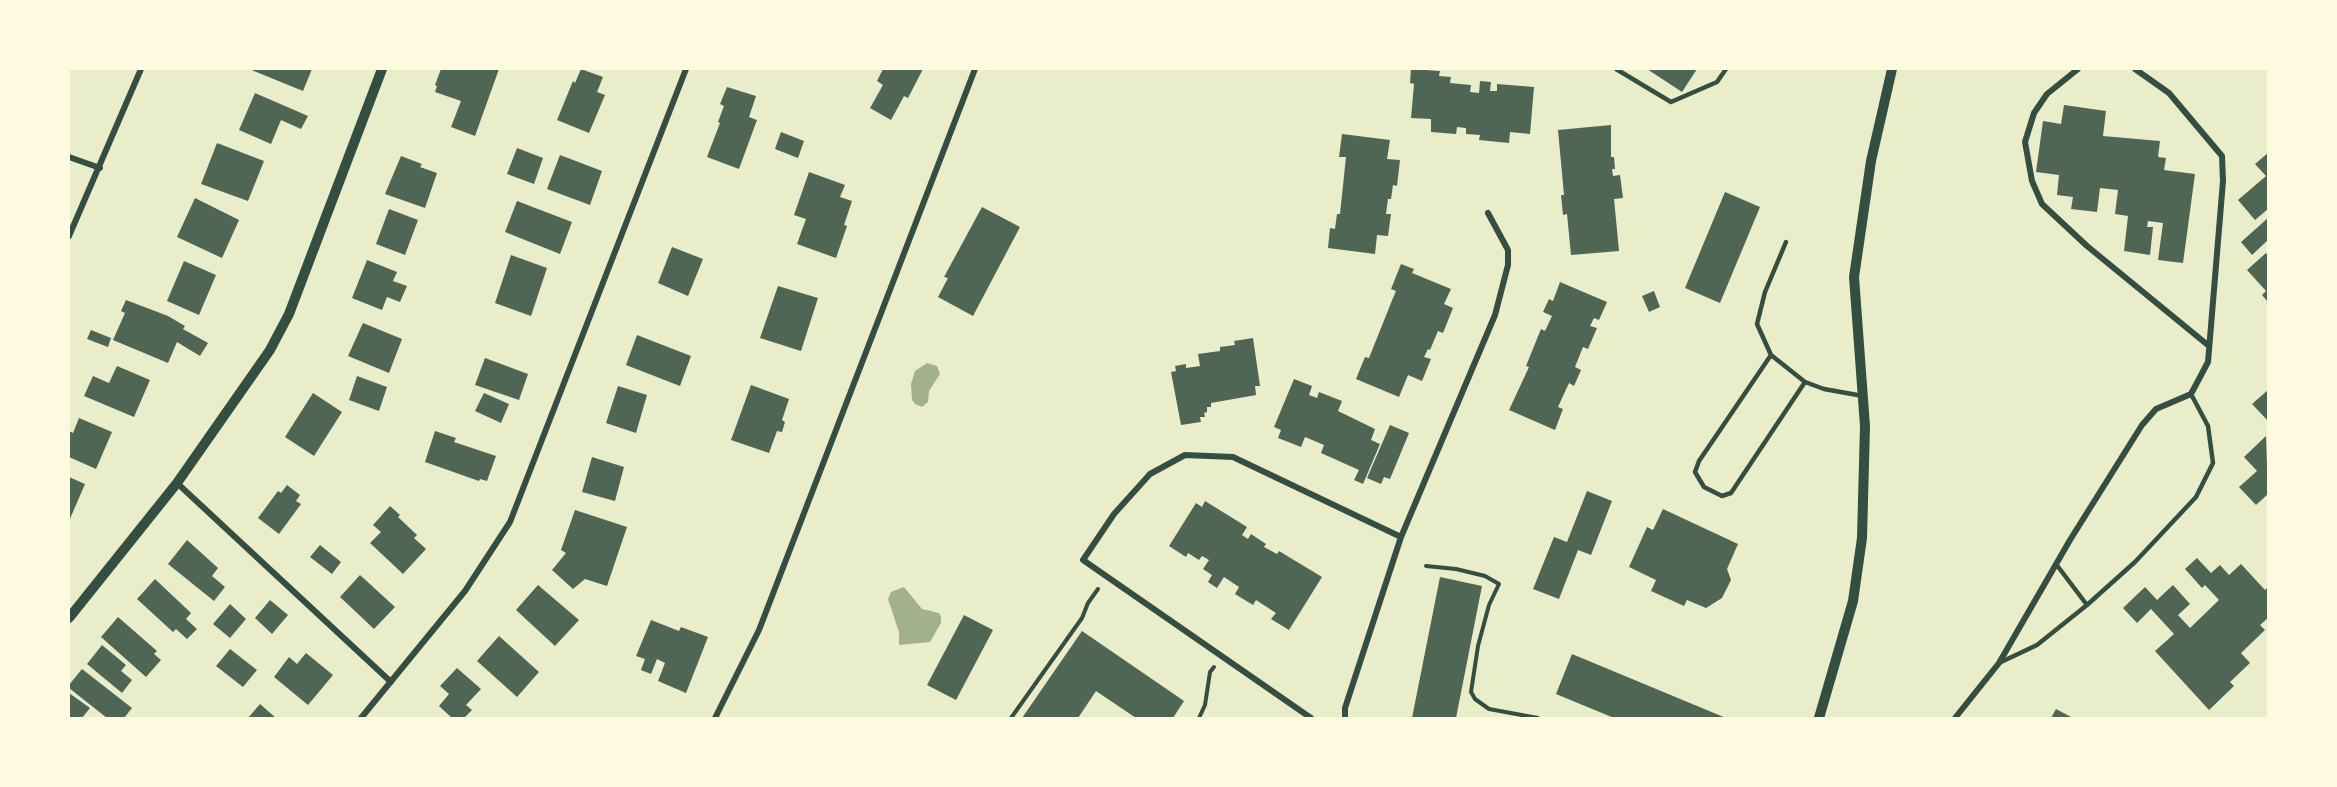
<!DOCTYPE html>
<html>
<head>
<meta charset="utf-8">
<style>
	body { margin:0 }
	#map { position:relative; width:2337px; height:787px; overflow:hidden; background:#e9edc9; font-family:"Noto Sans",sans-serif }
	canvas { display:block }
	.frame { position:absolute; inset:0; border:70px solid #fefae0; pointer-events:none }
</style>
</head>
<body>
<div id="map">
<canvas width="2337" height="787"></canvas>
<div class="frame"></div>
</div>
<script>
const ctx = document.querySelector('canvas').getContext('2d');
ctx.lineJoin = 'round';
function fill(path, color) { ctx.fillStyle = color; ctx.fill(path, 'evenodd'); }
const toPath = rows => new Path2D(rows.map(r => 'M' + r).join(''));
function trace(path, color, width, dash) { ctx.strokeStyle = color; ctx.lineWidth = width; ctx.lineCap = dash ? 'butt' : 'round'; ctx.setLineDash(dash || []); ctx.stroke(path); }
fill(toPath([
	[927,363,937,366,940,374,929,391,928,402,922,407,915,404,912,400,911,384,915,371],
	[904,587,922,609,939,613,941,617,941,623,930,642,899,645,899,632,888,599,891,592]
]), '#a3b18a');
fill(toPath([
	[249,69,312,69,303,91],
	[441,69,499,69,475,136,451,127,461,101,435,92,437,86,435,85],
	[581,69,603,77,597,92,605,95,589,133,557,120,573,81,575,83],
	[883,69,923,69,908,98,904,96,891,120,870,108,883,85,877,81],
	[1411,69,1440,71,1439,76,1451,77,1450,83,1471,85,1470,92,1479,93,1480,81,1491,82,1490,91,1497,91,1497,84,1534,87,1530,134,1510,132,1509,143,1479,140,1480,135,1466,134,1466,128,1457,127,1456,134,1431,132,1431,119,1411,118,1414,84,1410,83],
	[1647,69,1697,69,1682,92],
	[727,87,756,96,749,117,757,120,739,169,707,157,720,123,718,122,724,106,720,104],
	[255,93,308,116,301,129,281,120,271,144,239,130],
	[2064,105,2106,111,2103,136,2160,141,2158,157,2166,158,2164,170,2195,174,2183,263,2158,260,2163,223,2148,221,2147,227,2153,227,2150,255,2124,251,2128,216,2115,214,2118,190,2100,188,2097,212,2071,209,2073,197,2057,195,2059,175,2036,172,2043,121,2061,124],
	[1611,125,1611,157,1614,157,1615,169,1612,169,1613,176,1620,175,1623,198,1614,199,1619,251,1571,255,1567,214,1563,215,1561,195,1564,195,1558,130],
	[781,132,804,141,798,158,775,149],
	[1342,134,1390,140,1387,159,1400,160,1397,186,1393,185,1391,199,1388,199,1386,214,1391,214,1388,236,1377,235,1375,254,1328,248,1330,228,1335,229,1337,214,1340,214,1346,157,1339,157],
	[217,143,264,161,248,201,201,184],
	[517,148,543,158,534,184,507,174],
	[2268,153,2268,209,2255,220,2238,200,2266,176,2255,164],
	[560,155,602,171,590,205,547,189],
	[401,156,422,164,420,167,437,173,425,208,385,194],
	[809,172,845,185,840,197,852,201,844,225,847,226,836,258,797,244,806,219,794,215],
	[1725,192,1760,207,1720,303,1685,288],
	[195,198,239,220,222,258,177,237],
	[517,201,572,222,560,254,505,232],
	[982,207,1020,227,973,316,938,297,948,278,944,277],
	[389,209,418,220,405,255,376,244],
	[2268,218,2268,240,2252,255,2241,242],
	[672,247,703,259,688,296,658,283],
	[2266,253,2268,255,2268,302,2262,295,2266,291,2247,270],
	[511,255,547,268,531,316,495,303],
	[367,260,397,272,393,281,407,286,400,302,387,297,382,310,352,298],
	[184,261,216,275,199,315,167,301],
	[1401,264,1414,269,1412,273,1451,289,1444,304,1453,308,1443,333,1438,331,1430,350,1428,349,1424,357,1431,359,1422,381,1408,375,1399,397,1356,379,1365,357,1369,358,1393,298,1396,291,1391,289],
	[1560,282,1607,302,1599,320,1594,318,1590,326,1597,328,1588,349,1583,347,1575,367,1581,370,1574,386,1569,383,1558,407,1563,409,1555,430,1509,410,1529,367,1526,366,1541,329,1545,331,1552,316,1543,312,1549,299,1553,301],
	[778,286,818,298,801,351,760,338],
	[1654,291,1660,307,1649,312,1642,296],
	[126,300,168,316,185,326,183,329,208,343,200,356,177,342,168,363,113,340,125,313,121,311],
	[363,323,402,339,389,373,348,356],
	[91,330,111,338,108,347,87,339],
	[637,335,691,356,680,386,626,365],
	[1253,338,1260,386,1255,386,1256,395,1211,403,1211,407,1207,407,1207,412,1204,413,1205,417,1200,417,1201,422,1181,425,1171,372,1176,371,1175,366,1186,364,1186,368,1200,366,1198,354,1220,351,1220,347,1235,345,1234,341],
	[485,358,528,374,519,400,475,385],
	[117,366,150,380,134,417,84,396,93,376,109,383],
	[357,376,387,387,379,411,349,400],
	[1294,379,1312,386,1309,395,1317,398,1319,392,1342,401,1338,411,1375,429,1371,440,1380,444,1363,484,1354,480,1359,470,1321,453,1324,445,1305,437,1301,447,1278,438,1281,430,1274,427],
	[751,385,789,399,782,420,785,422,782,432,777,431,769,453,731,440],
	[618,386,647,395,636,433,606,423],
	[2268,390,2268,421,2252,404],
	[313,393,342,412,314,456,285,437],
	[484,393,509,404,501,423,475,411],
	[79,418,112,432,96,469,69,457,69,431,73,433],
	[1390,425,1409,433,1390,479,1384,477,1381,484,1367,478],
	[435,431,456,438,454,442,496,456,487,481,480,479,479,481,425,462],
	[2266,436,2268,494,2256,505,2239,487,2257,471,2244,457],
	[592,457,624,467,615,501,582,492],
	[69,477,85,484,69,521],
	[287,485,300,495,296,501,301,504,279,534,258,518,278,491,281,493],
	[1587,491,1612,501,1591,555,1578,550,1559,599,1533,589,1554,537,1567,542],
	[1205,501,1247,527,1242,535,1248,539,1251,534,1266,544,1264,547,1277,554,1279,551,1322,577,1289,630,1271,619,1276,613,1256,600,1253,605,1235,594,1239,587,1224,577,1217,588,1208,582,1212,575,1203,569,1209,560,1202,556,1199,560,1188,553,1186,557,1169,546,1196,503,1202,507],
	[390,506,400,515,398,517,417,535,414,538,426,549,403,574,370,543,381,532,373,525],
	[1663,509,1738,544,1727,569,1731,580,1722,598,1706,608,1687,600,1684,606,1651,591,1656,580,1629,567,1647,527,1653,530],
	[575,510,627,527,607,586,585,579,573,589,552,570,566,553,561,550],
	[187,540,218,568,212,576,225,587,214,601,168,564],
	[320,545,341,562,332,574,310,557],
	[2197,558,2211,573,2220,565,2229,575,2241,564,2265,590,2268,587,2268,618,2260,625,2265,630,2241,653,2250,663,2230,682,2234,686,2209,710,2155,651,2174,634,2151,609,2137,623,2123,608,2145,587,2157,600,2173,585,2190,604,2178,615,2190,628,2219,600,2205,585,2202,588,2185,569],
	[360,575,395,607,374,629,340,597],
	[1440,577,1482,586,1456,718,1412,718],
	[155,579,191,613,186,619,197,629,187,639,176,629,173,632,137,599],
	[538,585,579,620,555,646,516,610],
	[270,600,288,615,272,634,255,618],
	[230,604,246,619,230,638,213,624],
	[964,615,993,630,956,700,927,685],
	[118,617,157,651,154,654,161,660,146,677,101,637],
	[651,620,679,631,681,627,708,637,686,693,658,681,665,663,657,659,651,674,641,670,645,659,636,656],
	[1082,631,1184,701,1173,718,1136,718,1096,691,1078,718,1022,718],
	[499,636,539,672,517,697,477,661],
	[102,645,126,665,121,671,132,680,122,693,87,664],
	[230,649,257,670,243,687,216,666],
	[306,653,333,675,308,705,274,677,289,657,297,664],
	[1572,654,1726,718,1614,718,1556,694],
	[457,668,481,689,466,705,472,710,464,718,452,718,439,706,449,694,440,686],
	[82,669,132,708,124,718,107,718,69,688,69,685],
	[69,693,90,708,82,718,69,718],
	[260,704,276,718,248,718],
	[2056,709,2073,718,2051,718]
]), '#4f6655');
trace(toPath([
	[1426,566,1456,569,1485,576,1499,584,1489,605,1478,646,1471,692,1475,699,1489,709,1538,718],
	[1011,718,1082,618,1088,603,1098,589],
	[1199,718,1205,705,1210,672,1214,667]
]), '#344e41', 4);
trace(toPath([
	[1616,69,1671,102,1717,82,1726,69],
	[1786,242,1765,292,1757,324,1771,355,1805,382,1824,389,1863,396],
	[1771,355,1699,461,1695,472,1704,487,1722,496,1731,493,1805,382],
	[2056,564,2087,605],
	[1999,663,2037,645,2087,605,2135,562,2196,497,2213,463,2208,426,2191,394]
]), '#344e41', 4.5);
trace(toPath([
	[2078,69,2047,94,2034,113,2025,142,2032,181,2042,204,2087,246,2209,346],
	[69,157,100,168],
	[69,236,141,69],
	[177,483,391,682],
	[361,718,465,591,510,522,686,69],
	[715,718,759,630,975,69],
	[1311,718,1083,560,1114,514,1150,474,1185,455,1233,457,1401,537],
	[1345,718,1345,708,1401,537,1495,315,1508,265,1508,250,1488,213],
	[1955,718,1999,663,2070,540,2142,425,2156,409,2191,394,2208,362,2223,181,2222,156,2169,93,2135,69]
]), '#344e41', 6);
trace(toPath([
	[69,618,177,483,270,350,289,314,382,69],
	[1819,718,1853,601,1862,538,1865,426,1854,277,1871,161,1892,69]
]), '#344e41', 10);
</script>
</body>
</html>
